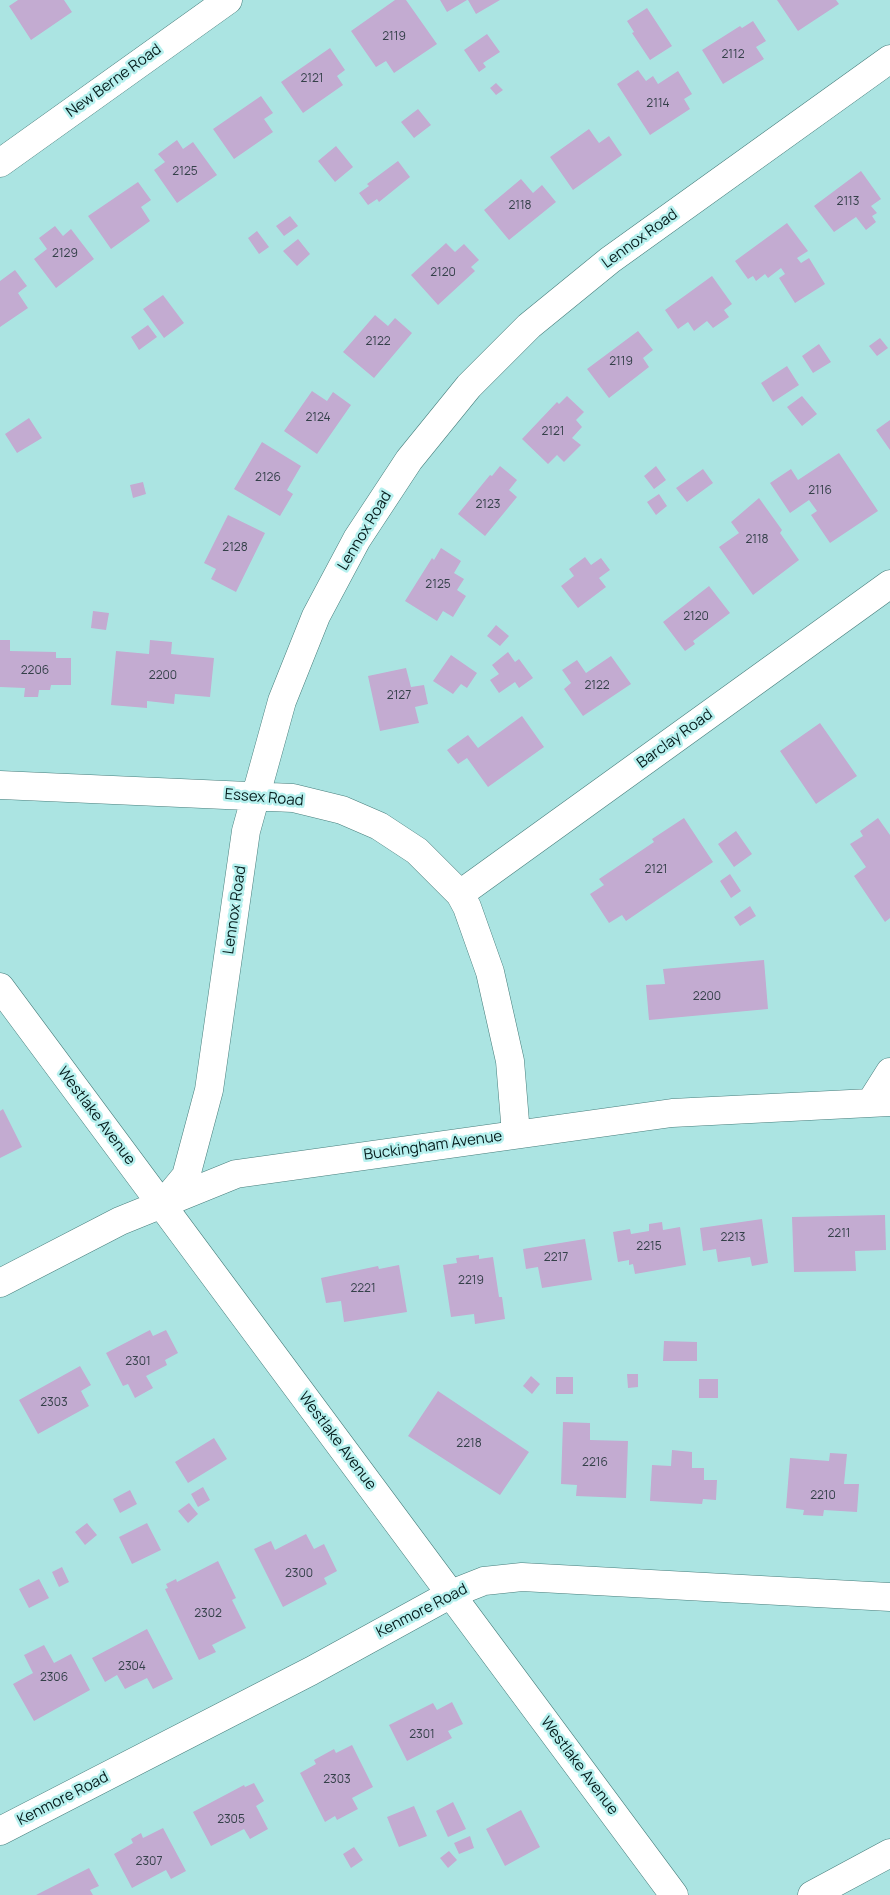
<!DOCTYPE html>
<html>
<head>
<meta charset="utf-8">
<style>
	body { margin:0 }
	canvas { display:block; background:#abe4e2 }
</style>
</head>
<body>
<canvas width="890" height="1895"></canvas>
<script>
const ctx = document.querySelector('canvas').getContext('2d');
ctx.lineJoin = 'round';
function fill(path, color) { ctx.fillStyle = color; ctx.fill(path, 'evenodd'); }
const toPath = rows => new Path2D(rows.map(r => 'M' + r).join(''));
function trace(path, color, width, dash) { ctx.strokeStyle = color; ctx.lineWidth = width; ctx.lineCap = dash ? 'butt' : 'round'; ctx.setLineDash(dash || []); ctx.stroke(path); }
function write(font, color, halo, rows, align = 'center') {
  ctx.font = font + ' Manrope,sans-serif'; ctx.lineWidth = 5; ctx.setLineDash([]); ctx.textBaseline = 'middle'; ctx.strokeStyle = halo; ctx.fillStyle = color; for (const [text, x, y, turn = 0] of rows) {
    ctx.save(); ctx.translate(x, y); ctx.rotate((+turn || 0) * Math.PI / 180); ctx.textAlign = isNaN(turn) ? turn : align; if (halo) ctx.strokeText(text, 0, 0); ctx.fillText(text, 0, 0); ctx.restore();
  }
}
fill(toPath([
	[18,0,64,0,72,12,31,40,9,6],
	[395,0,406,0,437,44,394,73,386,61,376,67,351,31],
	[440,0,467,0,447,12],
	[468,0,500,0,476,14],
	[777,0,836,0,839,4,798,31],
	[647,8,672,46,650,60,632,33,634,32,627,21],
	[753,21,766,41,756,47,764,59,723,84,702,50,740,26,742,28],
	[487,34,500,52,483,63,486,67,479,72,464,50],
	[330,48,345,70,337,76,343,85,303,113,281,82],
	[638,70,646,81,653,76,658,84,678,71,692,94,684,99,690,109,650,135,617,84],
	[496,83,503,90,496,95,490,88],
	[261,96,273,113,264,119,273,132,234,159,213,129],
	[418,109,431,125,414,138,401,122],
	[589,129,599,143,609,136,622,155,573,190,550,157],
	[177,140,183,149,193,142,217,175,177,203,154,170,165,162,158,154],
	[336,146,353,167,335,182,318,161],
	[398,161,410,177,379,202,377,199,368,205,359,193,369,186,367,184],
	[861,171,881,199,871,206,877,213,872,216,876,222,866,230,856,217,834,232,814,206],
	[521,179,533,193,542,185,556,202,509,240,484,210],
	[138,182,151,200,141,207,150,221,111,249,88,216],
	[290,216,298,226,284,236,276,226],
	[787,223,808,251,797,258,801,263,809,258,825,284,795,303,779,278,785,274,781,268,768,278,765,274,756,281,753,276,748,279,735,261],
	[55,226,63,236,71,229,94,259,56,288,34,259,47,249,39,238],
	[257,231,269,247,259,254,248,238],
	[298,239,310,254,297,266,283,251],
	[446,243,455,252,464,244,479,260,471,267,475,271,438,305,411,275],
	[15,270,27,286,18,293,28,308,0,327,0,281],
	[712,276,732,304,724,310,729,317,713,328,707,321,694,331,688,322,678,329,665,310],
	[163,295,184,323,164,338,143,309],
	[375,315,388,326,395,318,412,333,374,378,343,352],
	[148,325,157,337,139,350,131,337],
	[638,331,653,350,643,358,649,367,609,398,587,369],
	[880,338,888,348,877,356,869,346],
	[819,344,831,362,813,373,802,356],
	[787,366,799,385,773,402,761,383],
	[312,391,327,401,333,392,351,405,317,454,284,431],
	[567,396,584,412,576,420,582,427,572,438,581,445,564,462,557,455,548,464,522,439,557,402,559,404],
	[802,396,817,414,802,426,787,407],
	[29,418,42,438,17,453,5,434],
	[890,420,890,450,876,430],
	[262,442,301,466,287,490,293,494,280,516,234,489],
	[839,453,878,511,830,543,811,515,817,511,809,500,790,513,770,483,791,469,798,480],
	[500,466,517,480,509,490,517,497,485,536,458,514,490,475,492,476],
	[656,466,666,480,654,489,644,476],
	[703,469,713,483,687,502,676,488],
	[143,482,146,494,133,498,130,485],
	[659,494,667,506,656,515,647,502],
	[759,498,782,530,780,533,799,560,753,595,719,547,739,533,731,522],
	[228,515,265,533,236,592,211,579,216,569,204,563],
	[441,548,461,561,454,573,464,579,457,590,466,596,453,617,443,611,437,621,405,601,432,558,434,560],
	[585,557,591,565,601,558,610,570,599,578,606,587,578,608,561,586,574,576,569,569],
	[709,586,730,613,693,641,695,644,685,651,663,622],
	[93,611,109,613,106,630,91,628],
	[496,625,509,636,500,646,487,636],
	[0,640,10,640,10,651,56,652,56,658,71,658,71,685,51,685,50,690,39,690,38,697,24,697,25,688,0,687],
	[150,640,172,642,171,654,214,658,210,697,175,694,174,704,147,701,147,708,111,705,116,651,149,654],
	[508,652,515,662,519,659,533,678,519,688,515,682,499,693,490,680,499,674,492,665],
	[451,655,477,673,467,688,461,684,453,694,433,681],
	[611,656,631,684,583,716,564,689,571,683,562,670,577,660,586,673],
	[406,668,411,687,424,685,428,704,415,707,419,723,380,731,368,676],
	[522,716,544,747,488,787,467,758,458,764,447,750,468,735,478,748],
	[820,723,857,776,816,804,780,751],
	[684,818,713,862,626,921,622,915,609,923,590,894,604,885,599,879,654,842,652,839],
	[878,818,890,835,890,918,885,922,854,876,866,867,850,844,863,836,860,831],
	[736,831,752,854,734,867,718,844],
	[730,874,741,891,731,898,720,881],
	[750,906,756,916,740,926,734,917],
	[764,960,768,1009,649,1020,646,985,665,984,663,969],
	[3,1109,22,1147,0,1158,0,1111],
	[885,1215,886,1250,855,1251,856,1271,794,1272,792,1217],
	[762,1219,768,1263,752,1266,750,1257,718,1262,716,1249,703,1251,700,1228],
	[662,1222,663,1230,680,1227,686,1265,635,1274,633,1264,629,1265,629,1260,618,1262,613,1232,630,1229,631,1234,649,1231,649,1224],
	[585,1239,592,1280,542,1288,538,1267,526,1269,523,1249],
	[479,1255,479,1259,493,1257,499,1297,502,1297,505,1319,475,1324,474,1314,451,1317,443,1265,457,1263,456,1258],
	[399,1265,407,1312,344,1322,341,1301,326,1303,321,1278,378,1266,379,1269],
	[150,1330,153,1336,166,1330,178,1353,165,1360,167,1365,146,1376,153,1388,135,1398,128,1384,123,1386,106,1353],
	[664,1341,697,1342,697,1361,663,1361],
	[80,1366,91,1385,81,1391,89,1406,38,1434,19,1400],
	[627,1374,638,1374,638,1387,628,1388],
	[531,1376,540,1384,532,1394,523,1386],
	[556,1377,573,1377,573,1394,556,1394],
	[699,1379,718,1379,718,1398,699,1398],
	[438,1391,529,1452,500,1495,408,1436],
	[563,1422,590,1423,590,1440,628,1441,626,1498,576,1496,577,1485,561,1484],
	[214,1438,227,1459,188,1483,175,1462],
	[672,1450,692,1452,692,1468,704,1468,704,1480,717,1480,716,1500,703,1499,702,1504,650,1501,652,1465,671,1466],
	[830,1453,847,1454,844,1484,859,1484,857,1512,824,1510,823,1516,803,1515,804,1510,786,1508,790,1458,829,1461],
	[203,1487,210,1500,198,1507,191,1494],
	[130,1490,137,1504,120,1513,113,1499],
	[189,1503,198,1514,188,1523,178,1511],
	[87,1523,97,1535,85,1545,75,1532],
	[147,1523,161,1550,132,1564,119,1537],
	[306,1534,314,1549,324,1544,337,1571,324,1578,327,1584,283,1607,254,1549,271,1541,275,1550],
	[218,1561,236,1598,232,1600,246,1628,212,1645,216,1652,199,1660,165,1589,168,1588,166,1584,176,1579,177,1582],
	[62,1567,69,1582,59,1587,52,1572],
	[39,1579,49,1598,29,1608,19,1589],
	[147,1629,173,1679,153,1689,147,1678,125,1689,117,1675,105,1682,92,1658],
	[44,1645,54,1663,71,1654,90,1690,34,1721,13,1684,33,1673,24,1655],
	[452,1702,463,1724,448,1731,452,1738,407,1761,389,1725,433,1703,437,1710],
	[352,1745,373,1787,352,1798,358,1809,337,1820,335,1816,325,1822,300,1773,316,1764,314,1760,334,1749,336,1753],
	[254,1783,264,1801,256,1806,268,1829,250,1839,244,1829,211,1846,193,1812,244,1785,245,1787],
	[453,1802,466,1829,448,1837,436,1811],
	[414,1806,427,1836,399,1847,387,1817],
	[521,1810,540,1847,505,1866,486,1829],
	[163,1828,186,1871,171,1879,166,1870,132,1888,114,1854,133,1843,131,1839,141,1833,143,1838],
	[470,1836,474,1848,459,1854,454,1843],
	[354,1847,363,1860,351,1868,343,1854],
	[449,1851,457,1860,448,1868,440,1858],
	[89,1868,99,1886,90,1890,93,1895,36,1895]
]), '#c3abd1');
const minor = toPath([
	[0,163,228,0],
	[0,785,293,798,342,810,379,826,417,851,460,894,467,907,490,972,510,1061,516,1134],
	[460,894,890,584],
	[0,987,674,1895],
	[871,1102,890,1072],
	[162,1205,186,1176,209,1090,246,831,282,701,316,616,357,539,409,460,469,386,529,326,610,260,890,59],
	[0,1283,120,1221,236,1174,672,1113,890,1102],
	[0,1831,311,1671,451,1594,484,1581,522,1577,890,1597],
	[812,1895,890,1853]
]);
trace(minor, '#477e7c', 29);
trace(minor, '#fff', 28);
write('12px', '#344049', null, [
	["2119",394,37],
	["2112",733,55],
	["2121",312,79],
	["2114",658,104],
	["2125",185,172],
	["2113",848,202],
	["2118",520,206],
	["2129",65,254],
	["2120",443,273],
	["2122",378,342],
	["2119",621,362],
	["2124",318,418],
	["2121",553,432],
	["2126",268,478],
	["2116",820,491],
	["2123",488,505],
	["2118",757,540],
	["2128",235,548],
	["2125",438,585],
	["2120",696,617],
	["2206",35,671],
	["2200",163,676],
	["2122",597,686],
	["2127",399,696],
	["2121",656,870],
	["2200",707,997],
	["2211",839,1234],
	["2213",733,1238],
	["2215",649,1247],
	["2217",556,1258],
	["2219",471,1281],
	["2221",363,1289],
	["2301",138,1362],
	["2303",54,1403],
	["2218",469,1444],
	["2216",595,1463],
	["2210",823,1496],
	["2300",299,1574],
	["2302",208,1614],
	["2304",132,1667],
	["2306",54,1678],
	["2301",422,1735],
	["2303",337,1780],
	["2305",231,1820],
	["2307",149,1862]
]);
write('15px', '#051c1c', '#b8f1ef', [
	["New Berne Road",114,81,-36],
	["Lennox Road",640,239,-36],
	["Lennox Road",365,531,-59],
	["Barclay Road",675,739,-36],
	["Essex Road",264,798,5],
	["Lennox Road",235,910,-82],
	["Westlake Avenue",96,1116,53],
	["Buckingham Avenue",433,1146,-8],
	["Westlake Avenue",337,1441,53],
	["Kenmore Road",422,1611,-27],
	["Westlake Avenue",579,1766,53],
	["Kenmore Road",63,1799,-27]
]);
</script>
</body>
</html>
